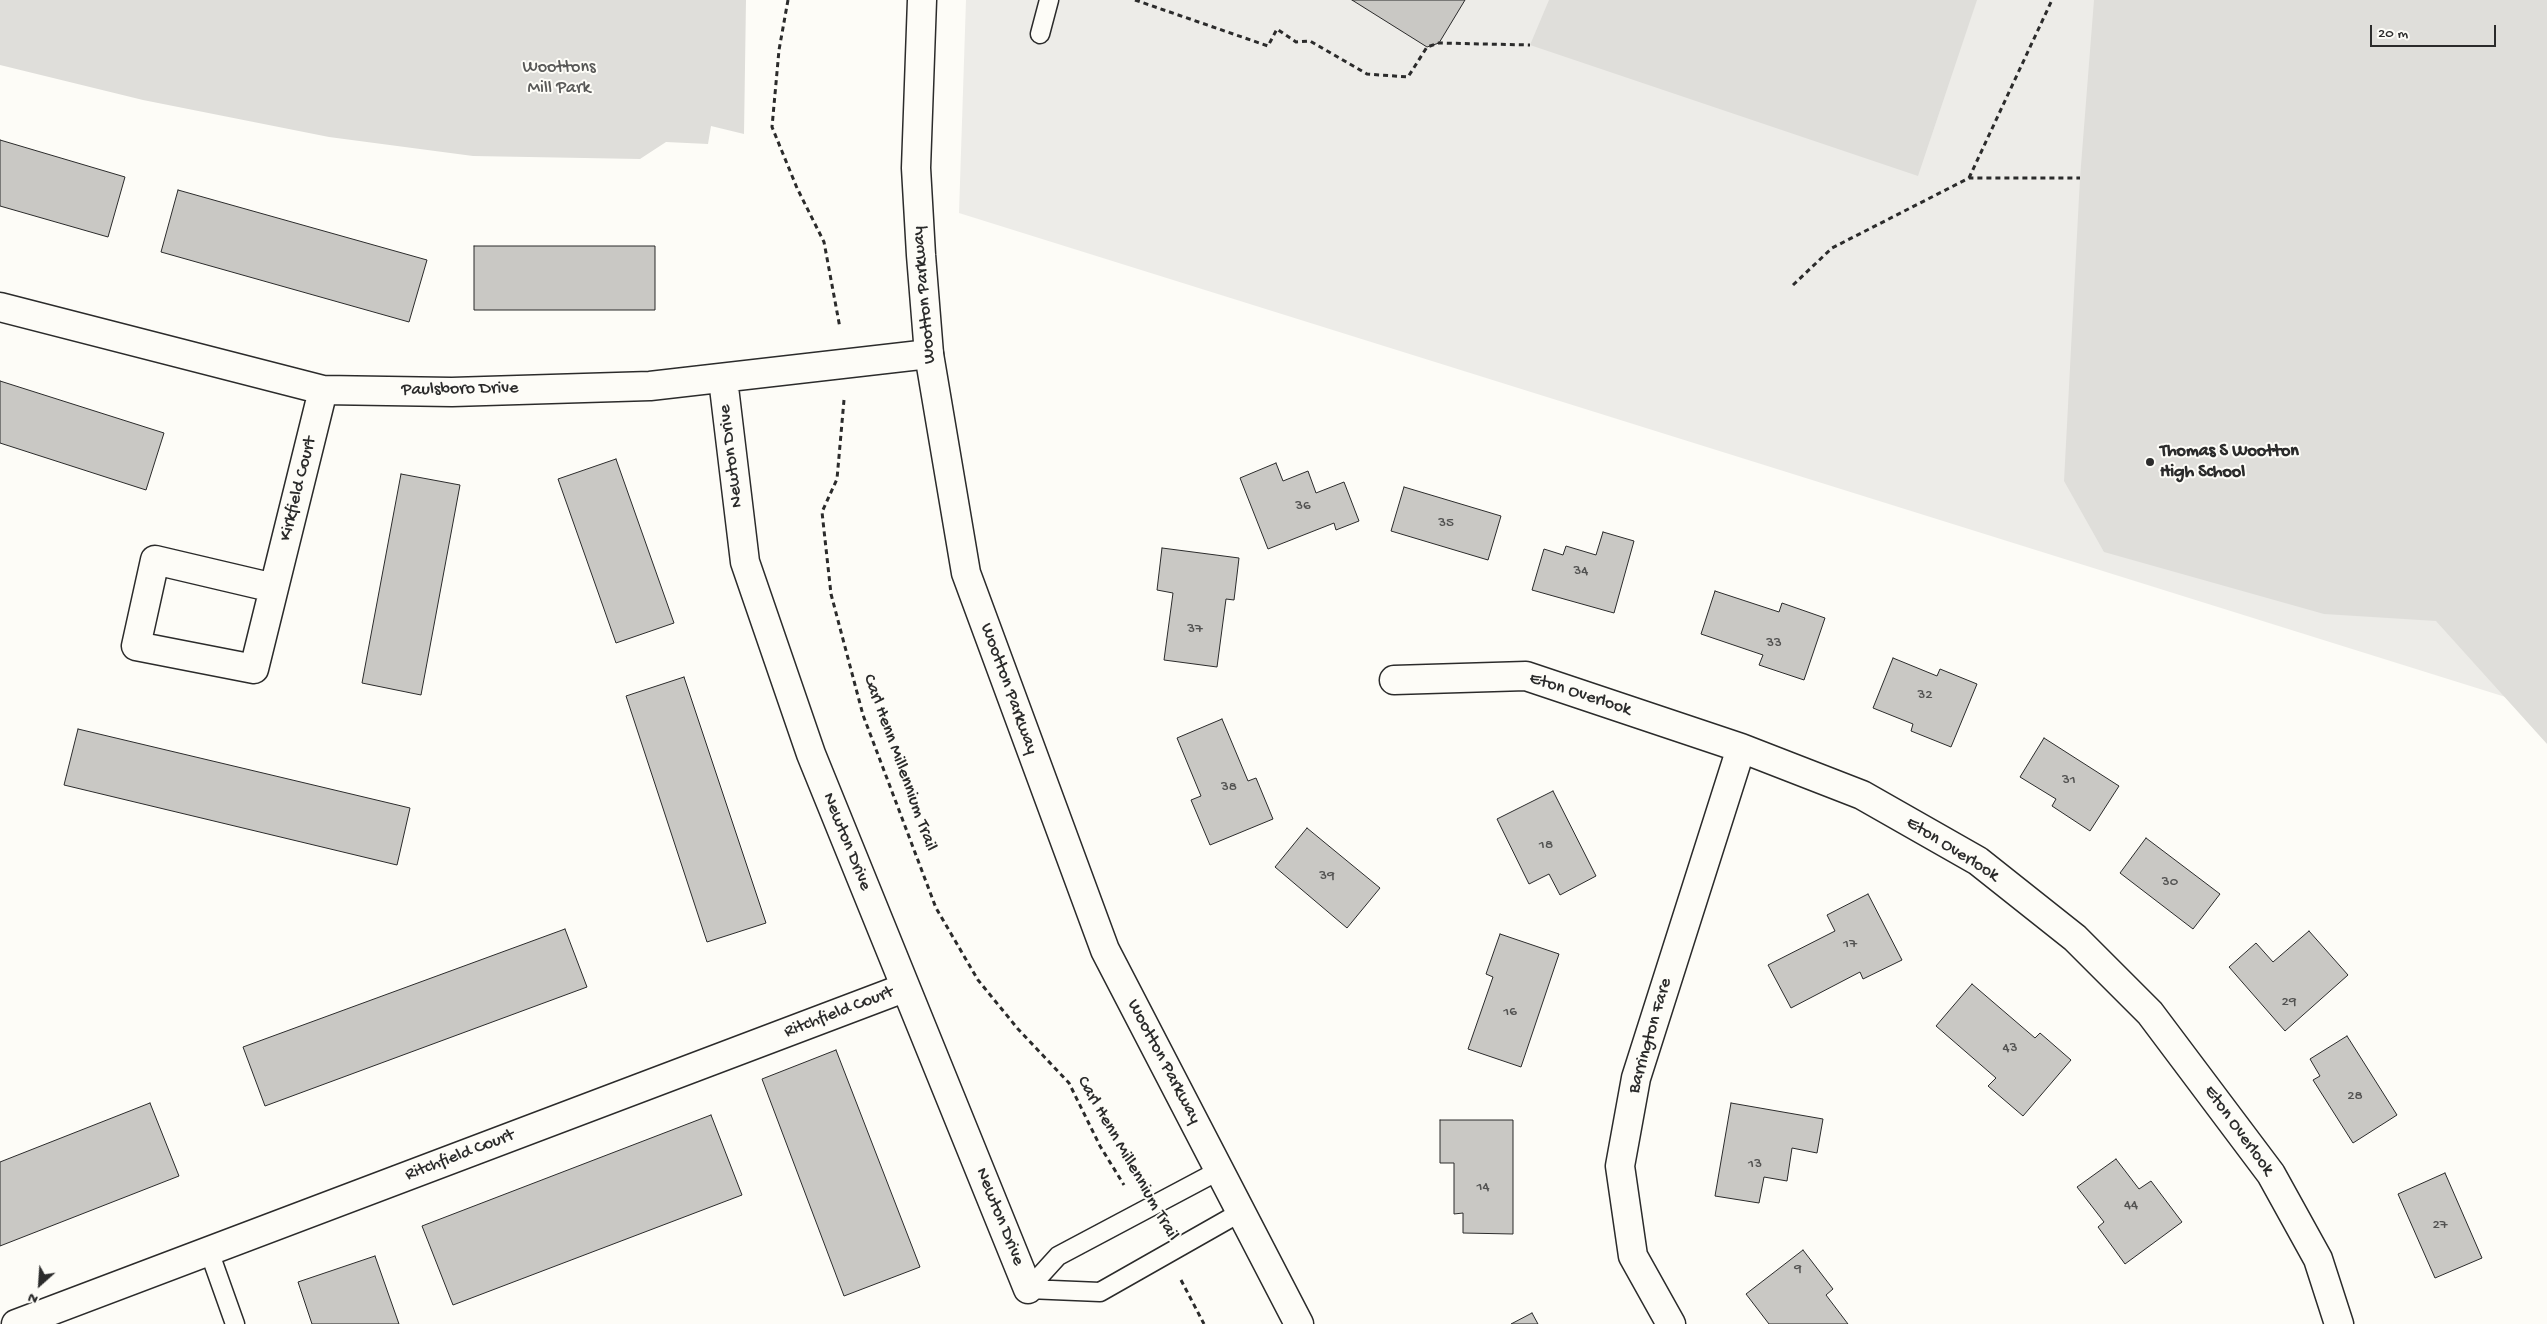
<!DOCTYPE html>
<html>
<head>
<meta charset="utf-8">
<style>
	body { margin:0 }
	#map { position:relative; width:2547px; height:1324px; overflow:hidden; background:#fdfcf7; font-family:"Gochi Hand",sans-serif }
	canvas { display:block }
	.north { position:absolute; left:15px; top:1259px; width:50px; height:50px; -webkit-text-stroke:4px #fdfcf7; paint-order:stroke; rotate:206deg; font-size:14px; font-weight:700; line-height:20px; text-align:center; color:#2b2b2b }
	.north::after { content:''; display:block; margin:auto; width:18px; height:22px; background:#2b2b2b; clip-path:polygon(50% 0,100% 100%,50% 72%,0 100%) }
	.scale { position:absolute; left:2370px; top:25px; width:126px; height:22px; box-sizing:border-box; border:2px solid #2b2b2b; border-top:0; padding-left:6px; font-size:15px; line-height:18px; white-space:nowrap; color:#2b2b2b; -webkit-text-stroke:4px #fdfcf7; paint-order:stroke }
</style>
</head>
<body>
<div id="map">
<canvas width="2547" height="1324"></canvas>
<div class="north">N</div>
<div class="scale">20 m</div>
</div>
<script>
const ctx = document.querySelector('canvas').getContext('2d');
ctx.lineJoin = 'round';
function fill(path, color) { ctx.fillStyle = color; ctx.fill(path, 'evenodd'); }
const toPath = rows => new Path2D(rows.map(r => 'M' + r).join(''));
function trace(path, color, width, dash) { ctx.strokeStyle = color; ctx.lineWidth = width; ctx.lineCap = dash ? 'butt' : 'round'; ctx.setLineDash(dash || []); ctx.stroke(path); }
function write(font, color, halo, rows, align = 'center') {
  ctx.font = font + ' "Gochi Hand",sans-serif'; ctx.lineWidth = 4; ctx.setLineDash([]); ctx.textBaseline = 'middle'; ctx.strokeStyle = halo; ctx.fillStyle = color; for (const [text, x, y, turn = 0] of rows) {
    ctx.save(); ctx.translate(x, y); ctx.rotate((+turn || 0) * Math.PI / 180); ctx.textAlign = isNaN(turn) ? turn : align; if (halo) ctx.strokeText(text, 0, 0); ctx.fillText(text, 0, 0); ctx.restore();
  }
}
fill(toPath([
	[966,0,2547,0,2547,710,959,213]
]), '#edece8');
fill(toPath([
	[0,0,746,0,744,134,711,126,708,144,666,142,640,159,473,156,329,137,143,100,0,65],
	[1549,0,1977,0,1918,176,1530,45],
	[2094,0,2547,0,2547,744,2436,621,2324,614,2104,552,2064,481,2080,178]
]), '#dfdeda');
const building = toPath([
	[1352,0,1465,0,1439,43,1427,47,1352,0],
	[0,140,125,177,108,237,0,206,0,140],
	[178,190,427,260,409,322,161,252,178,190],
	[474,246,655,246,655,310,474,310,474,246],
	[0,381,164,433,146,490,0,443,0,381],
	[616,459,674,623,616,643,558,479,616,459],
	[1276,463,1283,481,1308,471,1316,493,1344,482,1359,521,1336,530,1334,523,1268,549,1240,478,1276,463],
	[401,474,460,485,421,695,362,683,401,474],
	[1404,487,1501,516,1488,560,1391,531,1404,487],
	[1603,532,1634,541,1614,613,1532,590,1544,549,1563,555,1566,546,1596,555,1603,532],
	[1162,548,1239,558,1234,600,1226,599,1217,667,1164,660,1173,593,1157,590,1162,548],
	[1715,591,1779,612,1782,603,1825,618,1804,680,1759,665,1763,655,1701,634,1715,591],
	[1893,658,1937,676,1940,669,1977,684,1951,747,1911,731,1913,724,1873,708,1893,658],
	[684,677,766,923,707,942,626,696,684,677],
	[1222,719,1248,781,1256,778,1273,819,1210,845,1191,800,1201,796,1177,738,1222,719],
	[78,729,410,808,397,865,64,785,78,729],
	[2044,738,2119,786,2090,831,2052,806,2056,799,2020,777,2044,738],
	[1553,791,1596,876,1560,895,1549,874,1529,884,1497,819,1553,791],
	[1307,828,1380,888,1347,928,1275,867,1307,828],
	[2146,838,2220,894,2193,929,2120,873,2146,838],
	[1868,894,1902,960,1863,979,1860,972,1791,1008,1768,965,1835,931,1827,915,1868,894],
	[565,929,587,987,265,1106,243,1047,565,929],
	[2309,931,2348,975,2285,1031,2229,967,2256,943,2273,962,2309,931],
	[1500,934,1559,954,1521,1067,1468,1049,1493,977,1486,974,1500,934],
	[1972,984,2035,1038,2040,1033,2071,1060,2023,1116,1988,1086,1996,1078,1936,1026,1972,984],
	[2347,1036,2397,1115,2353,1143,2313,1080,2320,1076,2310,1059,2347,1036],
	[836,1050,920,1267,844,1296,762,1079,836,1050],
	[150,1103,179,1176,0,1246,0,1162,150,1103],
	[1731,1103,1823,1119,1817,1153,1792,1148,1787,1181,1764,1177,1759,1203,1715,1196,1731,1103],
	[711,1115,742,1195,453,1305,422,1226,711,1115],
	[1440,1120,1513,1120,1513,1234,1463,1233,1463,1213,1454,1214,1454,1163,1440,1163,1440,1120],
	[2116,1159,2139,1189,2151,1181,2182,1222,2125,1264,2098,1227,2104,1222,2077,1187,2116,1159],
	[2445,1173,2482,1258,2435,1278,2398,1194,2445,1173],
	[1803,1250,1833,1289,1826,1295,1848,1324,1769,1324,1746,1294,1803,1250],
	[375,1256,399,1324,312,1324,298,1282,375,1256],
	[1532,1313,1538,1324,1511,1324,1532,1313]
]);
fill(building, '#c9c8c4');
trace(building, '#2b2b2b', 1);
const service = toPath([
	[1040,34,1049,0],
	[209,1251,235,1324],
	[1028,1289,1100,1292,1241,1212],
	[1028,1289,1058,1256,1220,1170]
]);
const minor = toPath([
	[0,307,323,390,452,392,650,386,929,354],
	[723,379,745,562,811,754,1028,1289],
	[274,588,155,560,136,646,254,669,274,588,323,390],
	[1394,680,1526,676,1741,748,1862,795,1978,861,2075,938,2150,1013,2271,1174,2318,1259,2339,1324],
	[16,1324,904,988],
	[1671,1324,1633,1256,1620,1166,1636,1078,1741,748]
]);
const secondary = toPath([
	[922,0,916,168,921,255,929,354,966,573,1105,950,1299,1324]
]);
trace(service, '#2b2b2b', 21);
trace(minor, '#2b2b2b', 31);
trace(secondary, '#2b2b2b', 31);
trace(toPath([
	[788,0,779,50,772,127,797,188,824,242,840,328],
	[1135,0,1268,46,1277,29,1296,42,1310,41,1367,74,1408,77,1427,47,1439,43,1530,45],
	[1969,178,2052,0],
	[1793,285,1832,248,1969,178,2080,178],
	[844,400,837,479,822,512,831,594,863,715,936,908,978,980,1018,1029,1069,1083,1100,1146,1124,1185],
	[1181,1280,1204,1324]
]), '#2b2b2b', 3, [5, 4]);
trace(service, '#fdfcf7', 18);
trace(minor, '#fdfcf7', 28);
trace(secondary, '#fdfcf7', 28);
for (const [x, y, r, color] of [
	[2150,462,5,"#2b2b2b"]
]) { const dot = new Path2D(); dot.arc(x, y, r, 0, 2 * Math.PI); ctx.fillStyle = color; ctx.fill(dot); trace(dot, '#fdfcf7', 2); }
write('15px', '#525251', null, [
	["36",1303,507],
	["35",1446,524],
	["34",1581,572],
	["37",1195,630],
	["33",1774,644],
	["32",1925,696],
	["31",2069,781],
	["38",1229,788],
	["18",1546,846],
	["39",1327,877],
	["30",2170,883],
	["17",1850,945],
	["29",2289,1003],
	["16",1510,1013],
	["43",2010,1049],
	["28",2355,1097],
	["13",1755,1165],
	["14",1483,1188],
	["44",2131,1206],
	["27",2440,1226],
	["9",1798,1270]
]);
write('18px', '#585857', '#fdfcf7', [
	["Woottons",559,68],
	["Mill Park",559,89]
]);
write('18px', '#2b2b2b', '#fdfcf7', [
	["Wootton Parkway",925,295,-95],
	["Paulsboro Drive",460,390,-1],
	["Newton Drive",732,456,-97],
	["Kirkfield Court",299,489,-76],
	["Wootton Parkway",1008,689,70],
	["Eton Overlook",1580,695,18],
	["Carl Henn Millennium Trail",899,763,70],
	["Newton Drive",846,842,68],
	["Eton Overlook",1952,850,32],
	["Ritchfield Court",839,1013,-21],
	["Barrington Fare",1651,1036,-74],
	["Wootton Parkway",1163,1062,62],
	["Eton Overlook",2238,1131,54],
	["Ritchfield Court",460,1156,-21],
	["Carl Henn Millennium Trail",1127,1159,60],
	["Newton Drive",999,1217,68]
]);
write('bold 18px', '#2b2b2b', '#fdfcf7', [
	["Thomas S Wootton",2160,452],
	["High School",2160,473]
], 'left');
</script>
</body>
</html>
